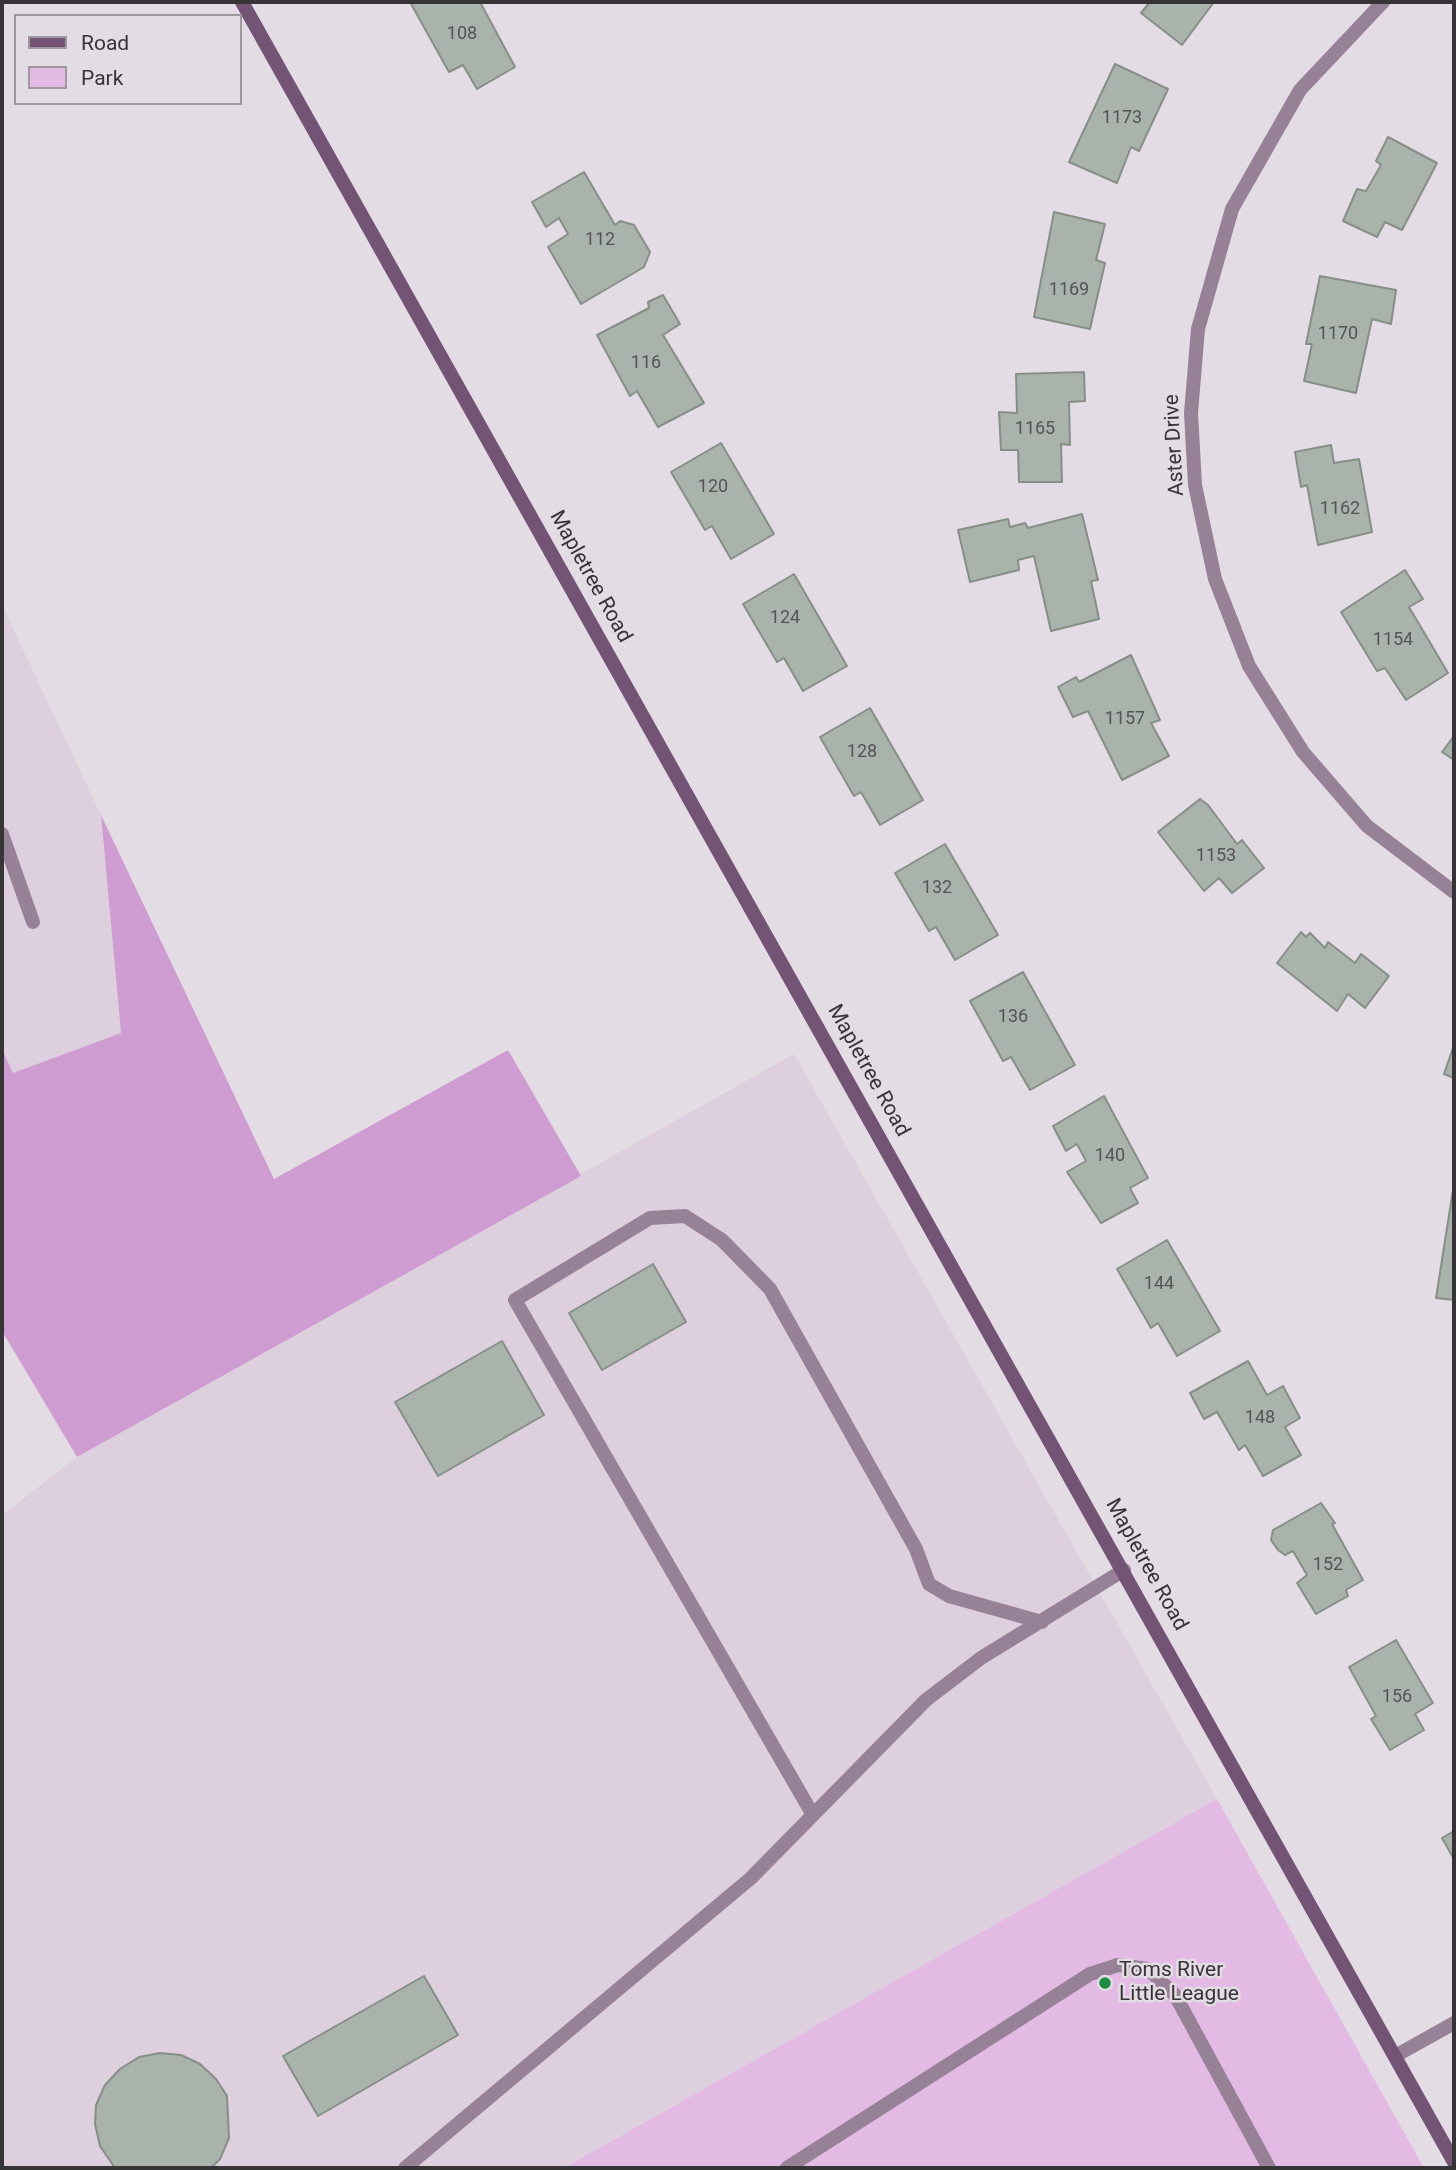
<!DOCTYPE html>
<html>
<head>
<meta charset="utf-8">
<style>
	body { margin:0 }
	#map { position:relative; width:1456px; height:2170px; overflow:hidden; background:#e4dce4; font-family:Roboto,sans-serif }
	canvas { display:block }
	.frame { position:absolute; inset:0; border:4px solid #373437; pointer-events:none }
	.legend { position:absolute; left:14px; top:14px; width:228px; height:91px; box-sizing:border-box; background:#e4dce4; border:2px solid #9f999f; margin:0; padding:9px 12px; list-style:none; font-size:21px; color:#373437 }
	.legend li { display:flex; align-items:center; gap:14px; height:35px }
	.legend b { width:35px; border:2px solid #9f999f }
</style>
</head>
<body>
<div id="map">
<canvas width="1456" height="2170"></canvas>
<div class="frame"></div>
<ul class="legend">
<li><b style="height:9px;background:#735474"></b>Road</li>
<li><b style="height:19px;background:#e2bae3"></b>Park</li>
</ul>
</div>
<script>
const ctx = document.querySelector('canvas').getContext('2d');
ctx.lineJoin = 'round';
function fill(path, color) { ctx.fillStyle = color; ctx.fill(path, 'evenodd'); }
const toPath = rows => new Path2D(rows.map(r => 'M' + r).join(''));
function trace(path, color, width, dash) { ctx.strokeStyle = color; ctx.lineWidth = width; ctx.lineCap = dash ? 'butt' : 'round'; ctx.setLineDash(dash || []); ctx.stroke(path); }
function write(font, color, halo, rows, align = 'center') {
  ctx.font = font + ' Roboto,sans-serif'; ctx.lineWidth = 5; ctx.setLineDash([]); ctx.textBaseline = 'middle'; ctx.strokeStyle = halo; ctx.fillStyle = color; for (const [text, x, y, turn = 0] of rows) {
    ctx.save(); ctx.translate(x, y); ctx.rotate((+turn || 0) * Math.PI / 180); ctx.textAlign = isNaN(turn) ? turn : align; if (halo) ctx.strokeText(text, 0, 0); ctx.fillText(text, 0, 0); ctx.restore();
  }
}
fill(toPath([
	[2,605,101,815,121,1033,13,1073,2,1049],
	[794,1054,1217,1799,564,2168,2,2168,2,1515,77,1457]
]), '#ddcfdd');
fill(toPath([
	[1217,1799,1424,2168,564,2168]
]), '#e2bae3');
fill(toPath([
	[101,815,274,1179,508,1050,581,1176,77,1457,2,1331,2,1049,13,1073,121,1033]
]), '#cf9cd1');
const building = toPath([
	[410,2,480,2,515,67,477,89,463,65,449,72,410,2],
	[1150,2,1214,2,1182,45,1141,13,1150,2],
	[1115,64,1168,89,1139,151,1131,147,1117,183,1069,162,1115,64],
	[1388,137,1437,163,1402,230,1385,222,1377,237,1343,221,1357,189,1366,191,1381,165,1376,161,1388,137],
	[584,172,615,225,620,221,634,225,650,252,644,267,581,304,548,247,568,234,559,218,546,227,532,202,584,172],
	[1054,212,1105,224,1096,260,1105,263,1090,329,1034,317,1054,212],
	[1320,276,1396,290,1391,324,1372,319,1356,393,1304,381,1312,344,1306,344,1320,276],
	[663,295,680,324,663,335,704,403,658,427,637,391,630,396,597,335,649,308,648,302,663,295],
	[1084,372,1085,401,1069,402,1070,445,1061,444,1062,482,1019,482,1018,450,1001,450,999,412,1017,413,1016,374,1084,372],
	[721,443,774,534,731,559,712,526,705,530,671,472,721,443],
	[1331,445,1334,463,1359,459,1372,532,1318,545,1307,485,1301,487,1295,452,1331,445],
	[1082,514,1098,580,1091,581,1099,619,1051,631,1034,556,1018,560,1019,570,970,582,958,530,1008,519,1010,527,1025,523,1028,528,1082,514],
	[1405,570,1423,599,1409,607,1448,673,1406,700,1385,668,1377,671,1341,612,1405,570],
	[794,574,847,666,803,691,784,658,777,662,743,604,794,574],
	[1131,655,1160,720,1151,723,1169,756,1122,780,1088,711,1073,717,1058,687,1076,677,1079,682,1131,655],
	[870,708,923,800,880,825,861,792,854,796,820,737,870,708],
	[1454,736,1454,760,1442,752,1454,736],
	[1200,799,1208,805,1237,844,1242,840,1264,868,1232,893,1219,878,1204,891,1158,832,1200,799],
	[945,844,998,935,955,960,936,927,929,931,895,873,945,844],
	[1301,932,1306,937,1310,933,1325,948,1328,942,1355,963,1361,954,1389,976,1365,1008,1348,994,1337,1011,1277,963,1301,932],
	[1023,972,1075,1065,1030,1090,1011,1057,1003,1061,970,1001,1023,972],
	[1454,1045,1454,1078,1444,1074,1454,1045],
	[1104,1096,1148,1178,1130,1188,1138,1203,1101,1223,1067,1172,1086,1161,1077,1144,1066,1151,1053,1126,1104,1096],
	[1453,1190,1454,1190,1454,1300,1436,1298,1453,1190],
	[1167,1240,1220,1331,1177,1356,1158,1323,1151,1328,1117,1269,1167,1240],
	[653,1264,686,1322,602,1370,569,1313,653,1264],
	[502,1341,544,1415,438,1476,395,1402,502,1341],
	[1248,1361,1267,1395,1283,1386,1300,1418,1285,1427,1301,1455,1263,1476,1245,1445,1239,1450,1217,1412,1204,1419,1190,1393,1248,1361],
	[1321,1503,1335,1523,1332,1524,1363,1580,1346,1590,1348,1596,1316,1614,1297,1583,1307,1575,1293,1551,1285,1555,1278,1550,1271,1540,1273,1530,1321,1503],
	[1396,1640,1433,1703,1415,1714,1424,1730,1390,1750,1371,1719,1376,1716,1349,1667,1396,1640],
	[1454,1831,1454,1859,1442,1838,1454,1831],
	[424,1976,458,2035,318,2116,283,2056,424,1976],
	[160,2053,181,2055,200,2064,216,2079,227,2096,229,2138,220,2159,211,2168,115,2168,100,2146,95,2124,96,2105,105,2085,120,2069,139,2057,160,2053]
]);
fill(building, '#aab3ab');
trace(building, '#868f87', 2);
trace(toPath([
	[2,834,33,922],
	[813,1815,515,1300,650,1218,685,1216,722,1240,770,1289,916,1549,929,1584,949,1596,1042,1622],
	[405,2168,751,1878,926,1700,981,1658,1124,1570],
	[787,2168,1090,1974,1118,1965,1148,1969,1175,1995,1269,2168]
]), '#978197', 14);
trace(toPath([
	[1383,2,1300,90,1232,209,1198,329,1191,413,1195,485,1215,579,1249,666,1303,752,1367,826,1454,892],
	[1395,2056,1454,2023]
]), '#978197', 14);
trace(toPath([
	[242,2,1454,2162]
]), '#735474', 14);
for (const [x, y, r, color] of [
	[1105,1983,7,"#1d8c44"]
]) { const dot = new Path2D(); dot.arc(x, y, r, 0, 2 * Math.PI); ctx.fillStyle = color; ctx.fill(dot); trace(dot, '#e4dce4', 2.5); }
write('18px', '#545454', null, [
	["108",462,34],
	["1173",1122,118],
	["112",600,240],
	["1169",1069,290],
	["1170",1338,334],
	["116",646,363],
	["1165",1035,429],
	["120",713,487],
	["1162",1340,509],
	["124",785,618],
	["1154",1393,640],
	["1157",1125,719],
	["128",862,752],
	["1153",1216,856],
	["132",937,888],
	["136",1013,1017],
	["140",1110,1156],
	["144",1159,1284],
	["148",1260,1418],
	["152",1328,1565],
	["156",1397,1697]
]);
write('21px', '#373437', '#e4dce4', [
	["Aster Drive",1175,445,-93],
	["Mapletree Road",590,577,61],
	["Mapletree Road",868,1071,61],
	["Mapletree Road",1146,1565,61]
]);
write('21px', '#373437', '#e4dce4', [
	["Toms River",1119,1971],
	["Little League",1119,1995]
], 'left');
</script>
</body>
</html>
